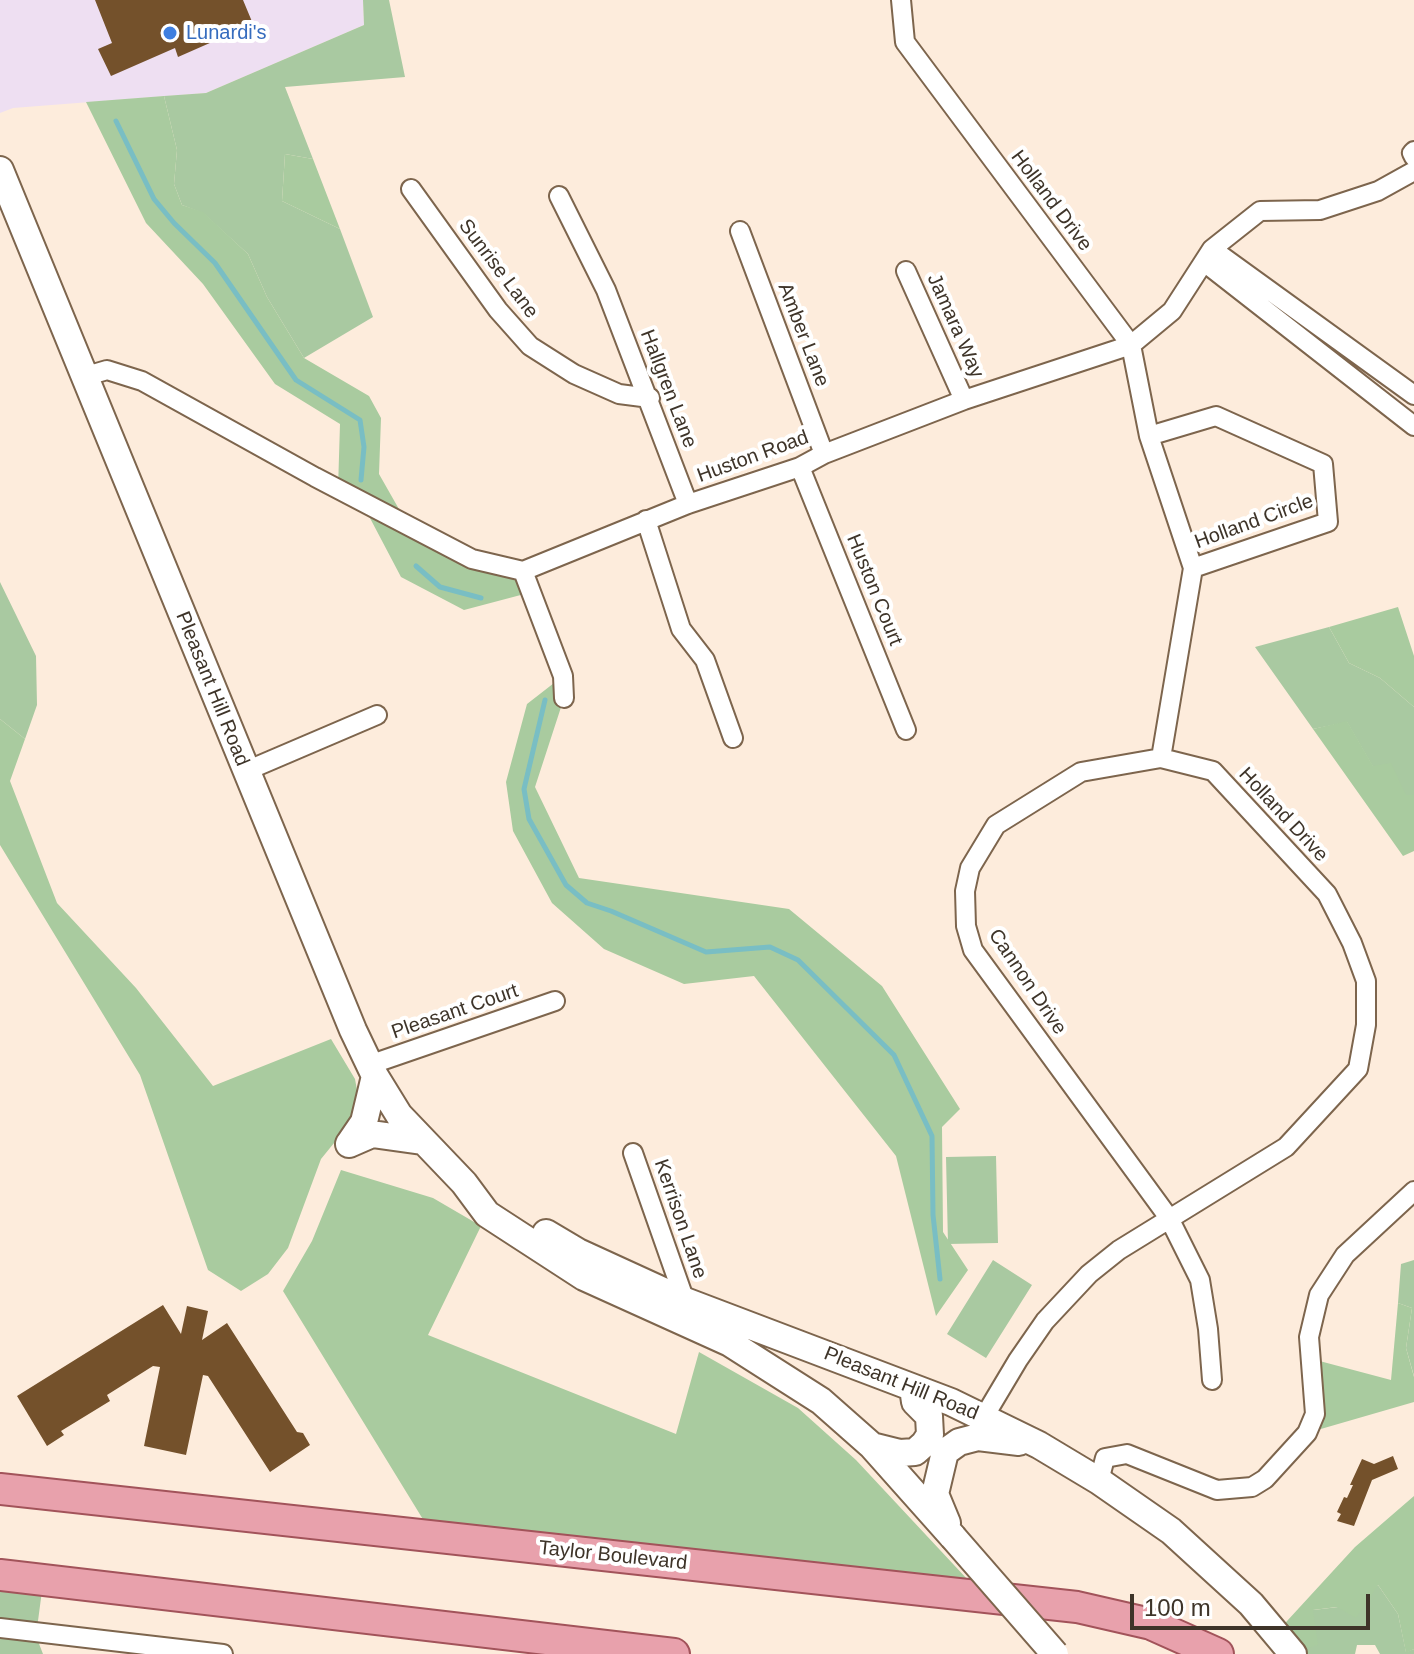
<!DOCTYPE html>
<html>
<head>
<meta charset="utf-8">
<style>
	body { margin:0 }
	#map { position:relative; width:1414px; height:1654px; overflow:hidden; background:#fdecdc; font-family:Helvetica,sans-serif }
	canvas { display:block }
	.scale { position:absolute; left:1130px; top:1594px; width:240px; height:36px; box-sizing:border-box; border:4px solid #3e3429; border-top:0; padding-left:10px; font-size:24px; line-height:28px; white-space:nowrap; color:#3e3429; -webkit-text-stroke:6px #fff; paint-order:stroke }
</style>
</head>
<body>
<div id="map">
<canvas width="1414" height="1654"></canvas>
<div class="scale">100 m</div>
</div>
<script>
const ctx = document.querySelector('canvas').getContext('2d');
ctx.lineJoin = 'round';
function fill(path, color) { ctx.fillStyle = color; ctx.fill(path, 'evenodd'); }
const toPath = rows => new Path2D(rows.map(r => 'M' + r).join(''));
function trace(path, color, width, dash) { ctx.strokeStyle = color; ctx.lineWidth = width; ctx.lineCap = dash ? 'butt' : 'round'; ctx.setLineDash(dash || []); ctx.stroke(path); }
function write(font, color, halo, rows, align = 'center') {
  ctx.font = font + ' Helvetica,sans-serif'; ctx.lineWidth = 8; ctx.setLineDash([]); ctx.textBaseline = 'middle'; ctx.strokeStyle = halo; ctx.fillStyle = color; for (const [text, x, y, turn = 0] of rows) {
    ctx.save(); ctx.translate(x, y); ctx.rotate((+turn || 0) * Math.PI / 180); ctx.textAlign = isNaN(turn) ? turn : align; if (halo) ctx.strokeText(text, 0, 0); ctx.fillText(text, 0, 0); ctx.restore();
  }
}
fill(toPath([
	[0,0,363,0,364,25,206,93,13,108,0,113]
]), '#eedff2');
fill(toPath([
	[363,0,389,0,405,77,285,87,313,159,285,154,282,201,340,229,373,317,304,358,267,297,248,254,203,213,182,205,174,184,177,150,164,96,206,93,364,25],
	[0,582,36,656,37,705,25,739,0,719],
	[1329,627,1349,663,1380,678,1414,707,1414,795,1406,796,1373,767,1347,722,1313,729,1255,647],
	[996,1156,998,1243,948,1244,946,1157],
	[993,1260,1032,1285,986,1358,947,1334],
	[1414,1260,1414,1376,1406,1348,1412,1308,1398,1303,1401,1264],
	[0,1578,43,1583,36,1636,43,1654,0,1654],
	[1378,1585,1398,1614,1406,1652,1414,1649,1414,1654,1380,1654,1375,1645,1357,1645,1355,1654,1293,1654,1291,1652,1313,1610,1338,1607]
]), '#a9c9a1');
fill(toPath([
	[164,96,177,150,174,184,182,205,203,212,248,254,267,297,304,358,369,396,381,418,379,474,408,525,523,571,532,592,464,610,401,577,361,501,338,489,340,424,275,384,203,284,146,223,86,102],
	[285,154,313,159,340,229,282,201],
	[1398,607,1414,656,1414,707,1380,678,1349,663,1329,627],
	[563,676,564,698,535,787,579,878,789,909,882,986,960,1109,942,1127,943,1232,968,1270,936,1316,896,1156,754,976,684,984,604,949,552,903,513,831,506,782,527,704],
	[0,719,25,739,10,781,57,903,136,988,213,1086,331,1039,355,1079,359,1101,356,1116,321,1159,288,1248,268,1274,241,1291,208,1270,140,1075,0,845],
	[1347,721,1373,766,1391,763,1406,795,1414,795,1414,851,1403,856,1313,729],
	[341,1170,433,1198,481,1226,428,1335,676,1434,699,1352,798,1408,856,1460,968,1580,424,1521,283,1291,312,1241],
	[1398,1303,1412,1308,1406,1348,1414,1377,1414,1402,1307,1433,1312,1359,1391,1380],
	[1414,1496,1414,1649,1406,1653,1398,1614,1378,1585,1356,1618,1337,1607,1313,1610,1318,1645,1291,1652,1276,1633,1355,1547]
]), '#a9cb9f');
trace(toPath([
	[116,121,154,199,174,223,215,263,296,380,360,420,364,447,361,480],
	[416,566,440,587,481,598],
	[545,700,524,789,529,819,566,885,587,903,611,911,706,952,770,947,798,960,894,1055,932,1136,933,1215,940,1279]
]), '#79bec4', 5);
fill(toPath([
	[95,0,243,0,253,24,178,57,175,48,111,76,98,49,112,43],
	[163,1305,181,1334,187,1306,208,1311,202,1340,227,1323,297,1432,303,1433,310,1445,270,1472,208,1376,203,1375,186,1455,144,1446,160,1367,153,1366,107,1395,110,1401,61,1431,64,1435,47,1446,17,1396],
	[1393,1456,1398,1469,1372,1480,1354,1526,1337,1521,1341,1514,1337,1512,1344,1497,1347,1498,1353,1485,1350,1485,1362,1459,1374,1464]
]), '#74512b');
const street = toPath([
	[901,0,905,42,1131,345,1149,436,1193,568,1161,758,1213,771,1327,894,1352,943,1366,981,1366,1025,1358,1069,1286,1147,1119,1250,1089,1274,1045,1321,1018,1360,984,1417],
	[1414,151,1412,153,1414,157],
	[411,189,498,310,530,346,574,374,619,394,650,398],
	[559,196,606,290,688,504],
	[740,231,824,454],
	[1212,249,1414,395],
	[1204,262,1414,426],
	[906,271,964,400],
	[83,377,107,370,142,381,315,477,472,559,523,571,688,504,800,467,824,454,964,400,1131,345,1172,311,1212,249,1260,211,1320,210,1378,191,1414,171],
	[1149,436,1216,416,1323,464,1328,522,1193,568],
	[800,467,906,730],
	[646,520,681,629,705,660,733,738],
	[523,571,563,676,564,698],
	[1161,758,1081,772,996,825,970,868,965,891,966,926,973,950,1169,1218,1200,1280,1208,1329,1212,1380],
	[246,771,377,715],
	[369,1065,555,1001],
	[633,1153,685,1301],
	[1099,1481,1105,1458,1127,1454,1217,1490,1252,1487,1265,1479,1307,1433,1315,1414,1309,1337,1319,1295,1345,1255,1414,1191],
	[0,1628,223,1654]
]);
const secondary = toPath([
	[0,170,353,1030,375,1076,399,1115,464,1183,487,1214,584,1277,730,1343,821,1401,872,1446,953,1537],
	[349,1144,372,1134,422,1141],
	[349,1144,364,1122,375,1076],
	[546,1233,578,1252,685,1301,951,1402,1039,1445,1099,1481,1171,1531,1251,1604,1293,1654],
	[872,1446,900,1453,915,1452,924,1444,930,1435,929,1416,915,1402,913,1388],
	[947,1523,935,1494,945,1452,959,1442,978,1437,1019,1442]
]);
const primary = toPath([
	[0,1489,1077,1607,1151,1624,1218,1654],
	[0,1575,674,1654]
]);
trace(street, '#7d654d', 22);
trace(secondary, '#7d654d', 30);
trace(primary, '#a2535a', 34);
trace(street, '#fff', 18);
trace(secondary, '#fff', 26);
trace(primary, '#e8a1ac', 30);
const secondaryBridge = toPath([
	[953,1537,1055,1654]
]);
trace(secondaryBridge, '#7d654d', 30, []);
trace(secondaryBridge, '#fff', 26);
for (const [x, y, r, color] of [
	[170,33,8,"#3f7fe0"]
]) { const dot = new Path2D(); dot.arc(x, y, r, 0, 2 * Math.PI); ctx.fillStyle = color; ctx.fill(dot); trace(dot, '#fff', 3); }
write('20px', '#366cbe', '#fff', [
	["Lunardi's",186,33]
], 'left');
write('20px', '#3e3429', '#fff', [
	["Holland Drive",1051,201,53],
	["Sunrise Lane",498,269,53],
	["Jamara Way",955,326,66],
	["Amber Lane",803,335,69],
	["Hallgren Lane",668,389,69],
	["Huston Road",753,457,-20],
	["Holland Circle",1254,522,-20],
	["Huston Court",874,590,68],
	["Pleasant Hill Road",212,689,68],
	["Holland Drive",1283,815,47],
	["Cannon Drive",1027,982,56],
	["Pleasant Court",455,1012,-19],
	["Kerrison Lane",680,1219,71],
	["Pleasant Hill Road",901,1384,22],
	["Taylor Boulevard",613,1556,6]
]);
</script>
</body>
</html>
